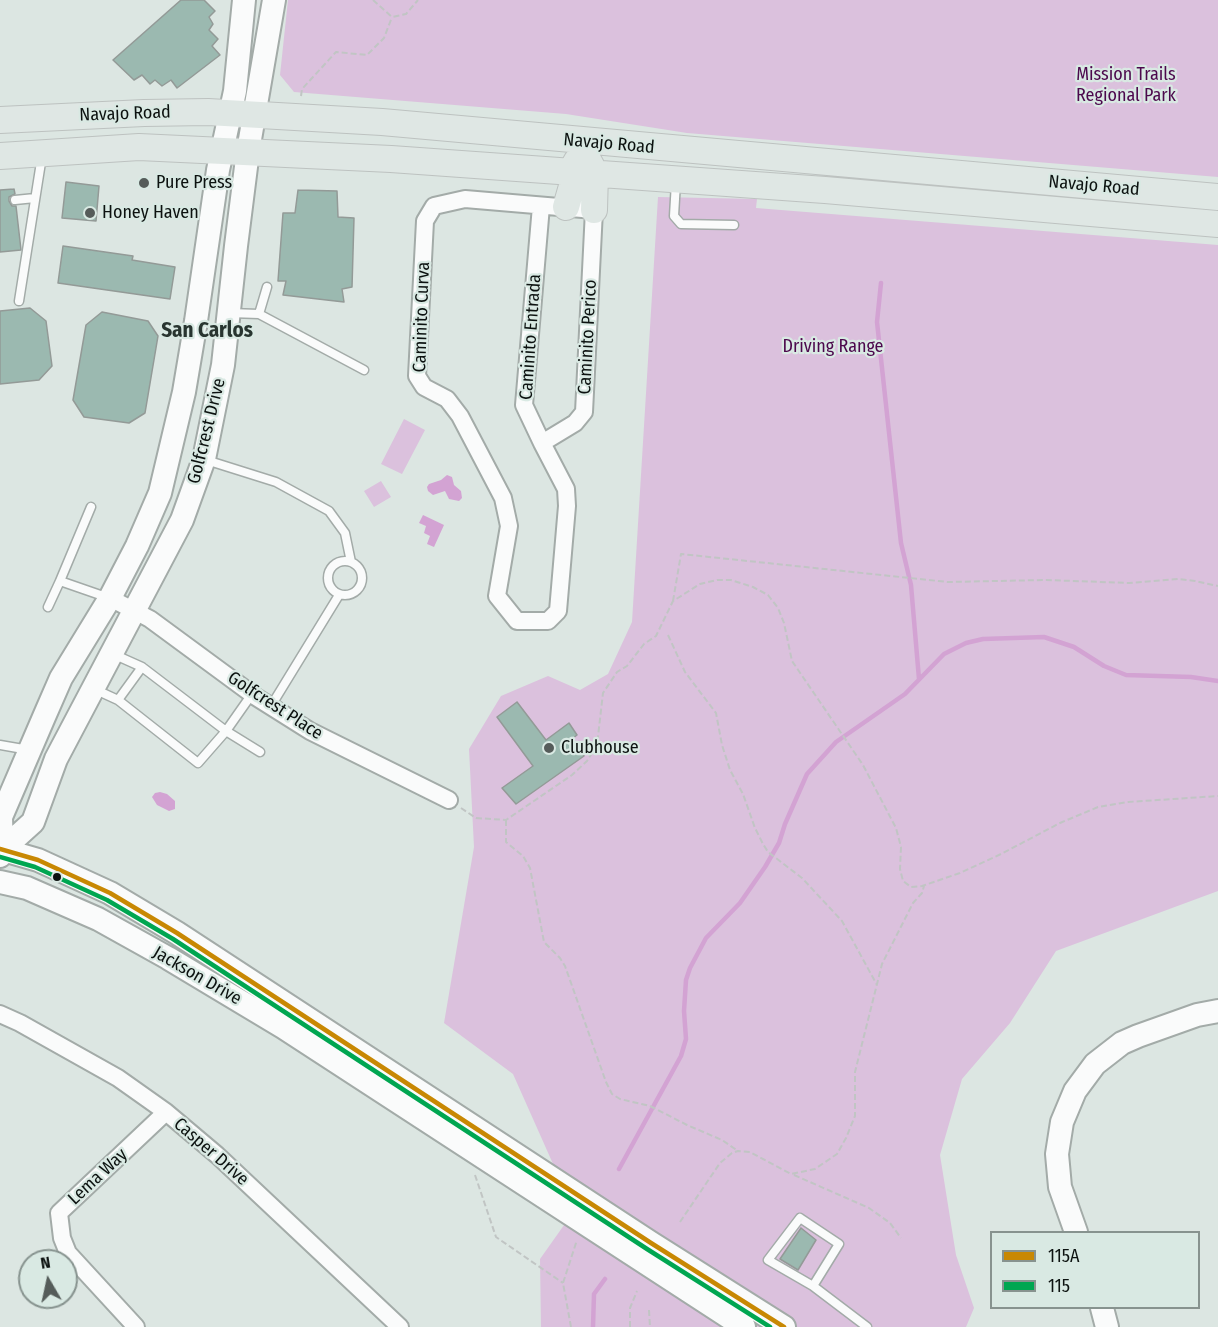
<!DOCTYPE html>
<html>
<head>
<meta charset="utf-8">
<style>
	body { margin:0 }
	#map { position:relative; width:1218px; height:1327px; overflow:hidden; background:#dce6e2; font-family:"Fira Sans Condensed",sans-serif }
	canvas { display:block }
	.legend { position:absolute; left:990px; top:1231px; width:210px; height:78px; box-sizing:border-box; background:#d9e9e3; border:2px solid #87938f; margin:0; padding:8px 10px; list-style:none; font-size:18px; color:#0c1210 }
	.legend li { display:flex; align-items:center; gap:12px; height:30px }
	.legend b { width:30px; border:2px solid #87938f }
	.north { position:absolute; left:18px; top:1249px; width:60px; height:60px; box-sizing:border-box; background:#d9e9e3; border:2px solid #87938f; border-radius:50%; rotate:351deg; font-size:16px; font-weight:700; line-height:24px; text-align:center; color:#0c1210 }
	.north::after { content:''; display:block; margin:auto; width:21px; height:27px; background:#555c5a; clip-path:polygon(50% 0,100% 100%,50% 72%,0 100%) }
</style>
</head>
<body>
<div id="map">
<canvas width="1218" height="1327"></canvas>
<ul class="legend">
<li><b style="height:8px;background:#c88803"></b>115A</li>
<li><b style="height:8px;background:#00a651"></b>115</li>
</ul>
<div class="north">N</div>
</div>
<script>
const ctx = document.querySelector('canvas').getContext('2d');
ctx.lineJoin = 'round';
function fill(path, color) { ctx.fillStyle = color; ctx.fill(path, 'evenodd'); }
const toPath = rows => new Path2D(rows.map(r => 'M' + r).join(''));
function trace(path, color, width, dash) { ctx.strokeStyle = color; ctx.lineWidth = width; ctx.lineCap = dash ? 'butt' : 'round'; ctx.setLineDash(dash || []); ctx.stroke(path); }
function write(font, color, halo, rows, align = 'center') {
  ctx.font = font + ' "Fira Sans Condensed",sans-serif'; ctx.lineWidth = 4.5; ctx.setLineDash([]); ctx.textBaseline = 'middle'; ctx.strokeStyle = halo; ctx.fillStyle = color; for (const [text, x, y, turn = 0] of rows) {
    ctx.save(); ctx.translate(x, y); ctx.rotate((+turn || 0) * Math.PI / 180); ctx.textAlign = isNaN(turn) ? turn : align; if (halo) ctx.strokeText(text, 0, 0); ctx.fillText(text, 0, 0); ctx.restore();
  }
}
fill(toPath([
	[288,0,1218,0,1218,177,687,133,566,114,294,92,280,75],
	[658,197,757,199,756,208,1218,245,1218,891,1056,951,1010,1023,962,1079,940,1155,956,1255,974,1308,966,1327,541,1327,540,1259,574,1211,513,1074,444,1023,474,847,469,749,501,696,548,676,580,690,608,674,632,622],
	[404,419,425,430,402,474,381,464],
	[381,481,391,497,374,507,364,491]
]), '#dbc1dd');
fill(toPath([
	[447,475,452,477,454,485,461,491,462,498,459,501,449,499,445,491,433,495,428,491,427,487,429,484,441,480],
	[423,515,444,525,434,547,427,544,430,536,424,533,426,526,419,523],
	[160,792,167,794,175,801,175,809,169,811,157,805,152,797,155,793]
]), '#d3a3d3');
trace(toPath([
	[881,283,877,322,901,543,911,585,919,679],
	[619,1169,681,1056,686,1039,684,1011,686,980,690,968,706,938,740,903,765,867,779,843,785,824,807,774,836,742,905,694,944,654,966,643,983,639,1044,637,1074,647,1104,666,1126,675,1191,677,1218,681],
	[593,1327,594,1294,605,1279]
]), '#d3a3d3', 4.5);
const building = toPath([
	[181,0,204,0,215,11,209,17,213,24,209,30,218,39,212,46,220,55,177,88,171,80,162,86,155,80,150,84,142,75,134,80,113,60,181,0],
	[66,182,99,186,96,221,62,218,66,182],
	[14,189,15,194,9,197,9,201,12,206,16,206,21,250,0,252,0,190,14,189],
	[298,190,337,191,338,217,354,218,352,287,342,289,344,302,283,295,286,281,278,281,283,213,295,213,298,190],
	[63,246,133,256,132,260,175,267,170,299,58,283,63,246],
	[30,308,46,321,52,366,39,380,0,384,0,311,30,308],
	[102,312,148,321,158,336,145,413,129,423,84,417,73,400,86,325,102,312],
	[517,702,546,740,569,723,577,735,572,739,584,756,516,804,502,788,533,766,497,717,517,702],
	[801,1228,816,1240,798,1270,780,1259,801,1228]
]);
fill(building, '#9bb9b0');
trace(building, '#939a97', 1.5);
const lane = toPath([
	[676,182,674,216,681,224,734,225],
	[15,200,35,198],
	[19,301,42,156],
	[230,313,259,314,364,370],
	[259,314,267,287],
	[206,460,276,482,329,511,345,533,351,562],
	'328 578a17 17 0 1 1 34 0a17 17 0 1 1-34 0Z',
	[60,581,91,507],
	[48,607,60,581,109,598],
	[113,654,142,667],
	[142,667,226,731,198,763,118,700,142,667],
	[94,689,118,700],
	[252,694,226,731,260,752],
	[271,706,339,595],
	[0,745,29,750],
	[800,1218,839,1244,813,1286,768,1260,800,1218],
	[813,1286,867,1327]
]);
const street = toPath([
	[541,206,524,405,542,443,566,489,567,506,558,611,548,621,517,621,497,596,509,526,503,498,460,416,447,399,424,387,417,376,425,221,434,206,465,199,594,210,584,412,575,423,542,443],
	[110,598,150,619,256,697,310,731,449,800],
	[0,1014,20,1023,118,1078,166,1112,217,1155,400,1327],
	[136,1327,68,1253,62,1238,59,1213,166,1112]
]);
const secondary = toPath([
	[0,849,38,860,110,893,177,933,651,1243,784,1327],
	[2,850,33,822,56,759,182,520,204,459,223,365,236,246,248,151,274,0],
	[0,856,2,850,1,817,44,717,61,678,110,598,137,546,160,493,184,392,196,321,218,170,235,91,244,0],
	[0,882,27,888,98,919,168,958,283,1027,744,1327],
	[1076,1232,1060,1187,1057,1154,1062,1122,1075,1091,1095,1064,1122,1043,1138,1036,1197,1015,1218,1011],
	[1102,1308,1107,1327]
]);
const primary = toPath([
	[0,120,144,113,208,112,382,122,1218,197],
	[0,156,139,147,391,159,825,190,1218,224],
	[587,158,595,173,594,210],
	[566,207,576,172,576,162,580,157]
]);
trace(lane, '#a3aba8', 11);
trace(street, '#a3aba8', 20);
trace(secondary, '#a3aba8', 26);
trace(primary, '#bdc2c0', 28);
trace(toPath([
	[373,0,392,17,406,14,418,0],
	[301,96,302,89,336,52,367,55,384,38,392,17],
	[673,601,681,554,948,582,1046,580,1129,583,1178,579,1195,581,1218,586],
	[668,635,685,672,716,713,722,745,730,770,743,794,755,828,763,844,768,852,802,878,842,921,877,985],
	[461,808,476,818,506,820,572,775,587,761,597,745,603,693,617,672,627,666,644,644,656,636,673,601,700,584,717,580,731,580,753,587,768,595,778,608,784,623,792,661,863,765,896,828,901,847,900,869,903,881,911,887,922,886,960,873,1001,854,1060,823,1098,807,1128,802,1218,796],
	[506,820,506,842,523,856,530,868,544,942,560,958,565,966,606,1082,612,1094,620,1099,650,1106,687,1125,722,1140,738,1151],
	[475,1175,496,1237,563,1283],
	[794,1175,869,1208,890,1223,901,1238],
	[680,1222,720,1163,732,1153,738,1151,750,1152,791,1174,815,1169,837,1154,846,1138,855,1116,855,1072,882,964,913,903,922,893,924,886],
	[649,1310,650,1327],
	[571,1327,563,1283,577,1240],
	[630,1327,630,1308,637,1291]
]), '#c1c5c4', 2, [6, 3]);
trace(lane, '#fafbfb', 8);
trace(street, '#fafbfb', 16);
trace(secondary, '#fafbfb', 22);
trace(primary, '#dfe7e4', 26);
trace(toPath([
	[0,849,38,860,110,893,177,933,651,1243,784,1327]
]), '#c88803', 4.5);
trace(toPath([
	[0,857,35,867,107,900,173,939,647,1249,770,1327]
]), '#00a651', 4.5);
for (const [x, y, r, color] of [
	[144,183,6,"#555c5a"],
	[90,213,6,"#555c5a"],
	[549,748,6,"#555c5a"],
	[57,877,5,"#0c1210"]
]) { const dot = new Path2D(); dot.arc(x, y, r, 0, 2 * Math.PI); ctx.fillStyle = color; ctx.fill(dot); trace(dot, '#d9e9e3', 2); }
write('18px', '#4c084d', '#d9e9e3', [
	["Mission Trails",1126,75],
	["Regional Park",1126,96],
	["Driving Range",833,347]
]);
write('18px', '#0c1210', '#d9e9e3', [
	["Navajo Road",125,114,-2],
	["Navajo Road",609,144,5],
	["Navajo Road",1094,186,5],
	["Caminito Curva",422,317,-88],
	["Caminito Entrada",531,337,-86],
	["Caminito Perico",588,337,-87],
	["Golfcrest Drive",207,431,-76],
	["Golfcrest Place",275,706,33],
	["Jackson Drive",197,976,30],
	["Casper Drive",211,1152,41],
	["Lema Way",98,1177,-43]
]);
write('18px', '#0c1210', '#d9e9e3', [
	["Pure Press",156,183],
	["Honey Haven",102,213],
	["Clubhouse",561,748]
], 'left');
write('bold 21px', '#283530', '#d9e9e3', [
	["San Carlos",207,331]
]);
</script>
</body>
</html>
